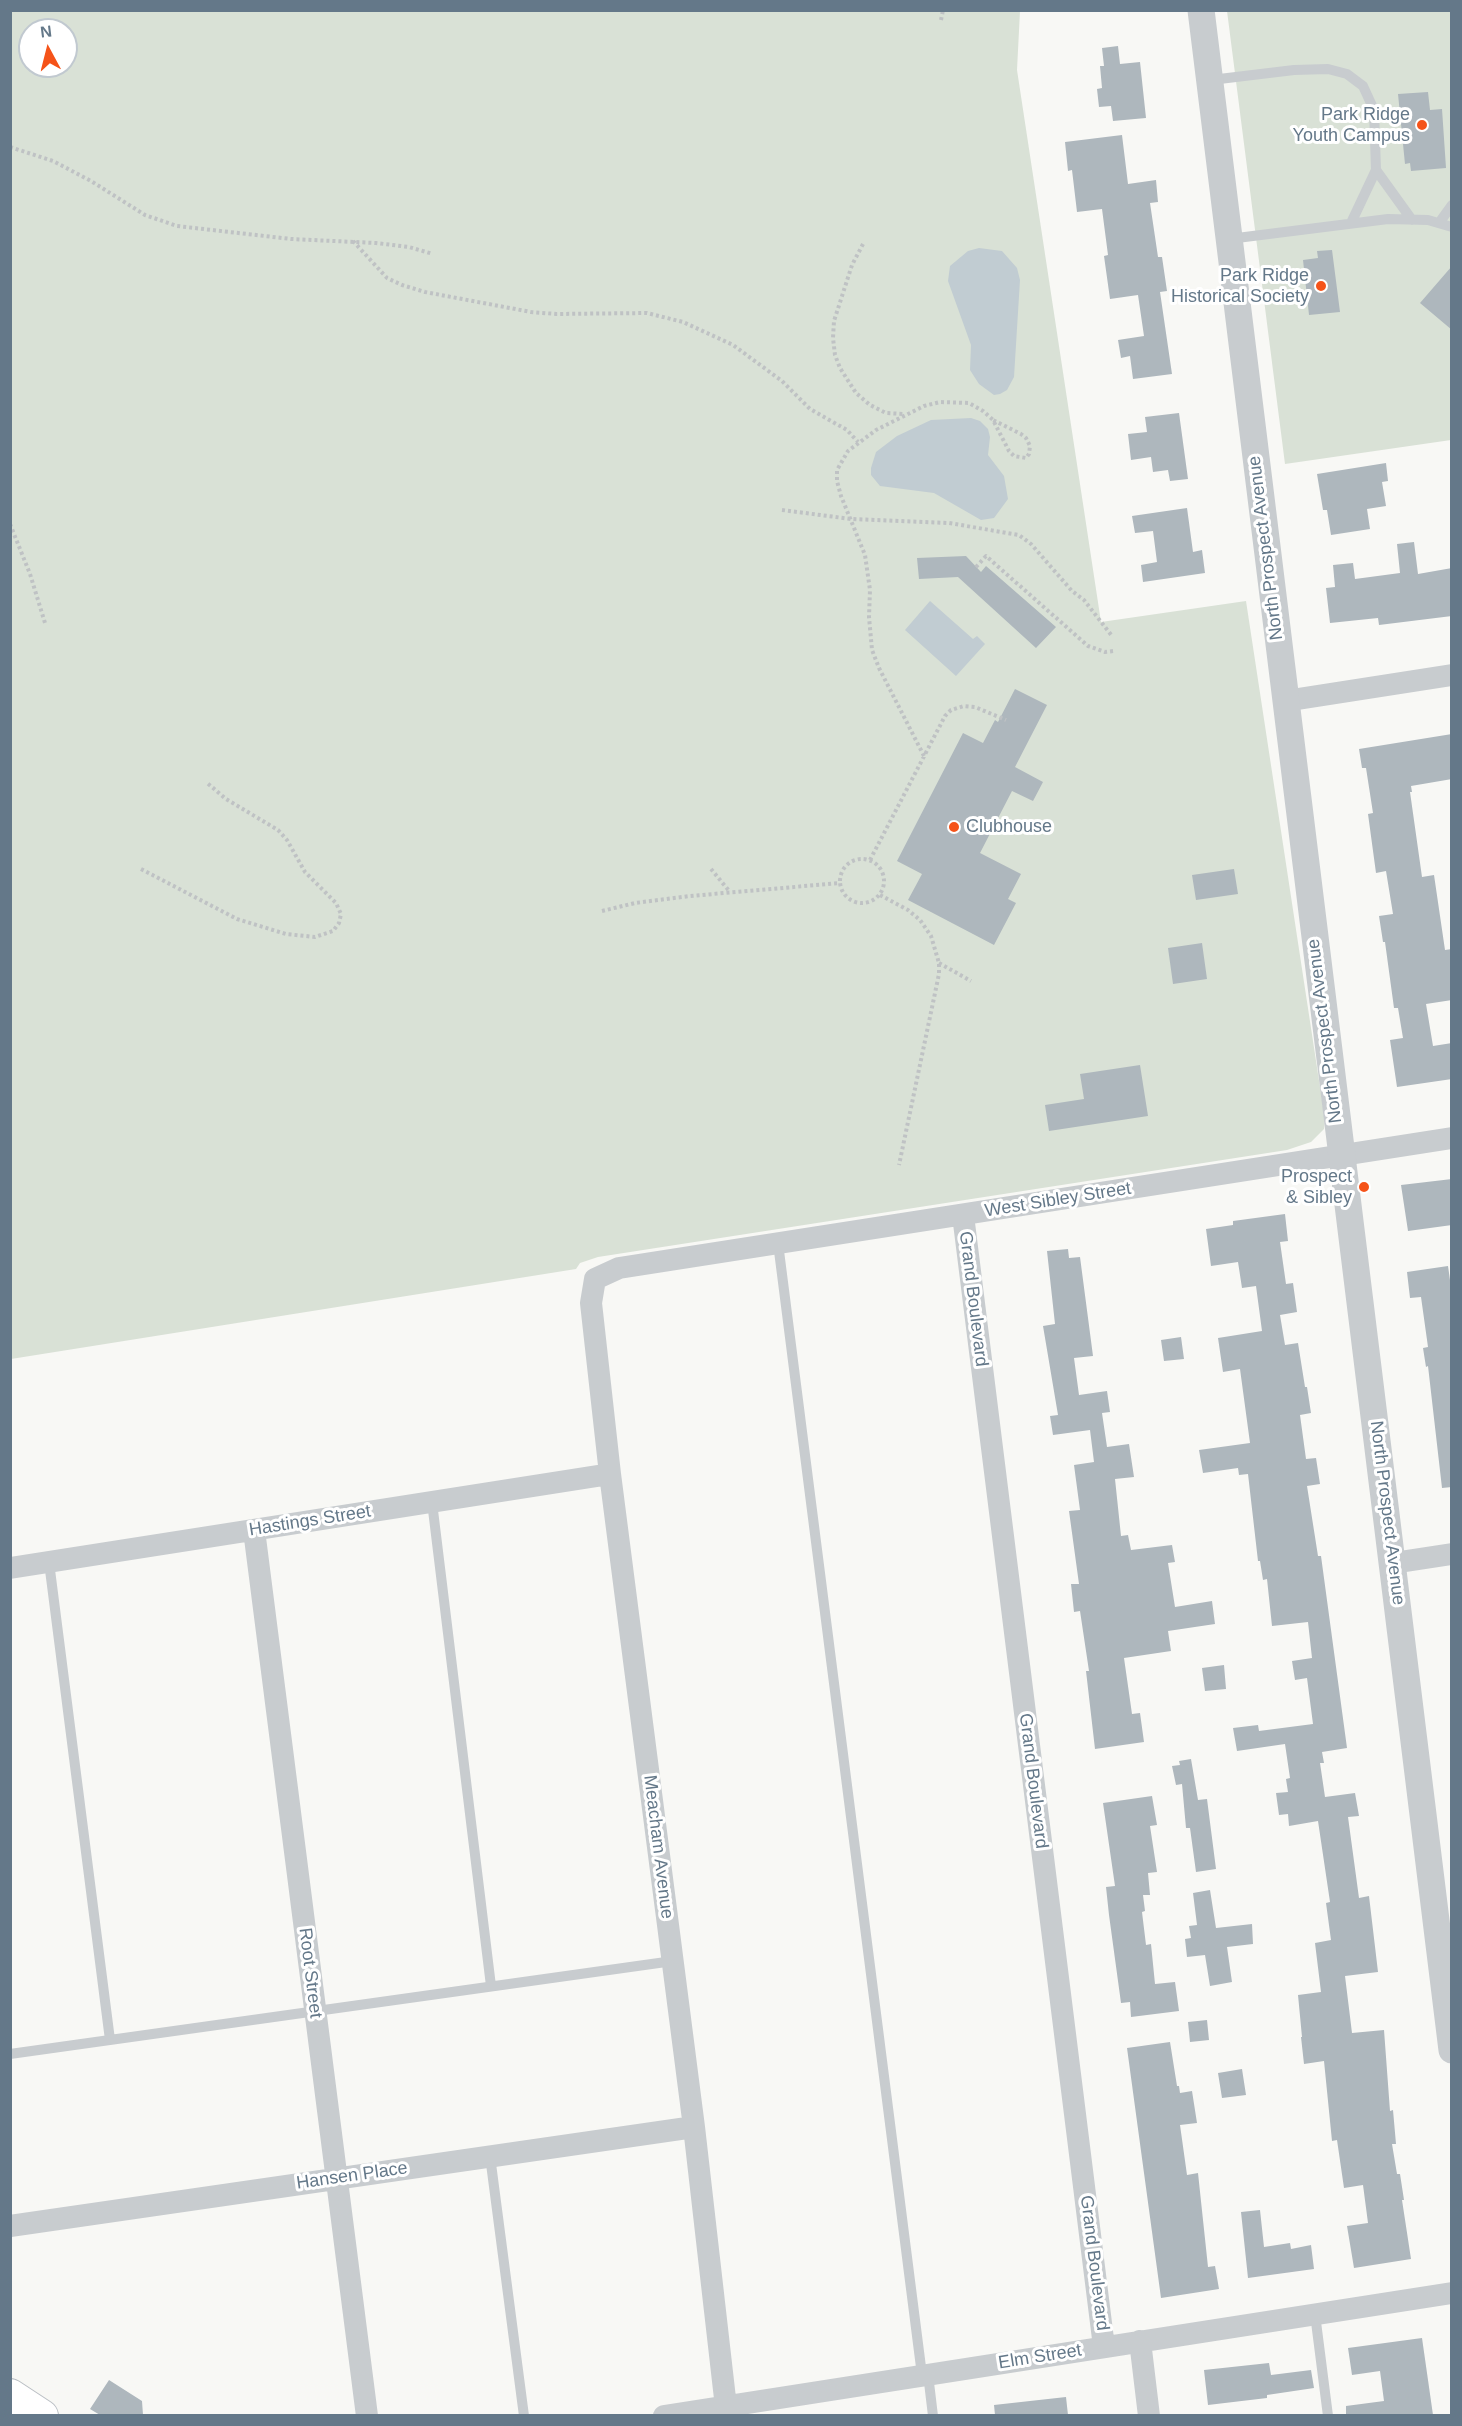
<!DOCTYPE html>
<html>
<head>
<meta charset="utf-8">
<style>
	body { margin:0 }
	#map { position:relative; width:1462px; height:2426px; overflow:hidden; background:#f8f8f5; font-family:Arial,sans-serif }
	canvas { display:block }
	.frame { position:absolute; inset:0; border:12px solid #647889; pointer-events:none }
	.north { position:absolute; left:18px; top:18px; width:60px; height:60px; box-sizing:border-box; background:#fff; border:2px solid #c1c9d0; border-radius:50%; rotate:353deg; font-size:16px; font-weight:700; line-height:24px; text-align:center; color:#647889 }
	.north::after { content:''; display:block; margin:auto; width:21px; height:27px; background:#f55319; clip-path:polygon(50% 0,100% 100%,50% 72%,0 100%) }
</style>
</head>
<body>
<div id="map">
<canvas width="1462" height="2426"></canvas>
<div class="frame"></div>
<div class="north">N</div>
</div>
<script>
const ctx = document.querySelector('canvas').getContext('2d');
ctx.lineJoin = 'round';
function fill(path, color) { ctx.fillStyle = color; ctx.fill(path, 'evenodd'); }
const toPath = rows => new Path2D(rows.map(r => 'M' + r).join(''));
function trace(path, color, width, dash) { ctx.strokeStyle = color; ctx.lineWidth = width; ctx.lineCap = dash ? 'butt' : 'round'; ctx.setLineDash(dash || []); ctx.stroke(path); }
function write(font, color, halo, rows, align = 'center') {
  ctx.font = font + ' Arial,sans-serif'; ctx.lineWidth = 6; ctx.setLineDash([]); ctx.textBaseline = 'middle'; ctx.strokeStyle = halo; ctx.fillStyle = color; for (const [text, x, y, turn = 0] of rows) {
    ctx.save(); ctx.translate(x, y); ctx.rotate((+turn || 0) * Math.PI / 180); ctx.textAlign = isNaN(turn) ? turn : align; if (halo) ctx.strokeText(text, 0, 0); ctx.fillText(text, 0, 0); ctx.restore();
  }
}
fill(toPath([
	[11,11,1020,11,1017,70,1101,622,1246,601,1325,1120,1324,1129,1311,1142,1287,1150,598,1257,580,1263,576,1269,11,1359],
	[30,30,66,30,66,66,30,66],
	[1227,11,1451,11,1451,440,1285,464]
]), '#d9e1d6');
fill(toPath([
	[979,248,1002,251,1017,268,1020,280,1014,377,1007,390,1000,394,994,395,979,384,970,370,971,345,948,281,950,266,968,251],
	[971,418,980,421,988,429,990,437,988,455,1004,476,1008,499,994,518,981,520,934,493,880,486,871,475,871,468,876,452,897,436,931,420],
	[930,601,973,639,977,636,985,644,956,676,905,630]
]), '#c1ccd2');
fill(toPath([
	[1118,46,1120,64,1140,62,1146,118,1113,121,1111,106,1099,107,1097,89,1102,88,1100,66,1104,66,1102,48],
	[1428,92,1430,110,1442,109,1446,168,1411,171,1410,163,1405,164,1398,94],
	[1122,135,1128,184,1156,180,1158,202,1150,203,1158,257,1162,257,1167,291,1160,292,1172,374,1133,379,1130,356,1121,358,1118,340,1144,336,1138,295,1110,299,1104,256,1108,255,1102,209,1077,212,1072,170,1068,171,1065,142],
	[1332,250,1340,312,1309,315,1303,260,1318,258,1317,251],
	[1452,266,1452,330,1420,303],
	[1179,413,1188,479,1170,481,1168,470,1153,472,1151,457,1131,460,1128,434,1147,432,1145,417],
	[1386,463,1388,481,1382,482,1386,506,1367,509,1370,529,1331,535,1327,510,1323,510,1317,474],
	[1187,508,1193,552,1202,550,1205,573,1143,582,1141,565,1157,562,1153,531,1135,533,1132,516],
	[1414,542,1418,574,1452,568,1452,616,1379,625,1378,618,1330,623,1326,588,1335,587,1333,565,1353,563,1355,579,1400,573,1397,544],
	[966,556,981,572,986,566,1056,627,1036,648,958,577,919,579,917,558],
	[1015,689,1047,705,1015,767,1043,782,1033,801,1012,791,980,853,1021,874,1008,899,1016,903,994,945,908,900,922,874,897,861,963,733,983,743,995,720,998,722],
	[1452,734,1452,779,1411,786,1412,792,1410,792,1422,877,1434,875,1445,950,1452,949,1452,1000,1426,1004,1433,1046,1452,1043,1452,1079,1397,1087,1390,1040,1403,1038,1398,1008,1394,1008,1385,942,1383,942,1379,916,1393,914,1386,871,1376,873,1368,814,1373,813,1366,768,1362,768,1359,749],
	[1234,869,1238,894,1196,900,1192,875],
	[1202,943,1207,979,1173,984,1168,948],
	[1140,1065,1148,1116,1049,1131,1045,1105,1084,1099,1080,1074],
	[1452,1179,1452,1225,1408,1231,1401,1185],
	[1285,1214,1288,1241,1280,1242,1286,1284,1293,1283,1297,1312,1280,1315,1285,1345,1298,1343,1305,1387,1307,1387,1311,1413,1300,1415,1306,1459,1316,1458,1320,1484,1307,1486,1318,1556,1321,1556,1347,1748,1322,1752,1324,1763,1320,1763,1325,1797,1355,1793,1359,1816,1348,1817,1359,1898,1369,1896,1378,1972,1345,1976,1352,2033,1384,2030,1390,2111,1393,2110,1396,2144,1392,2144,1397,2174,1400,2174,1404,2200,1402,2200,1411,2259,1354,2268,1347,2226,1368,2223,1363,2185,1344,2188,1337,2140,1332,2141,1324,2061,1304,2064,1301,2037,1302,2037,1298,1995,1321,1992,1315,1943,1331,1940,1326,1903,1330,1902,1318,1821,1289,1826,1288,1814,1279,1815,1276,1793,1288,1792,1286,1779,1290,1778,1285,1744,1237,1751,1233,1728,1258,1725,1259,1731,1313,1724,1307,1678,1295,1680,1292,1661,1312,1658,1308,1622,1272,1626,1267,1579,1263,1580,1260,1561,1258,1561,1248,1474,1239,1475,1238,1468,1203,1473,1199,1450,1250,1443,1240,1369,1223,1372,1218,1338,1262,1331,1256,1286,1242,1288,1238,1262,1211,1266,1206,1229,1233,1225,1233,1221],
	[1068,1249,1069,1258,1080,1257,1093,1356,1074,1358,1079,1395,1107,1391,1110,1412,1102,1413,1107,1447,1129,1444,1134,1477,1115,1479,1121,1536,1128,1535,1131,1550,1172,1545,1175,1562,1168,1563,1175,1607,1212,1601,1215,1624,1168,1631,1171,1651,1124,1658,1132,1714,1140,1713,1144,1742,1095,1749,1086,1671,1089,1671,1080,1611,1074,1612,1071,1584,1079,1584,1069,1511,1080,1510,1074,1465,1094,1462,1090,1430,1053,1435,1050,1416,1058,1415,1043,1326,1055,1324,1047,1251],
	[1448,1266,1452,1294,1452,1487,1442,1488,1428,1366,1426,1367,1423,1348,1428,1347,1421,1297,1410,1298,1407,1272],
	[1181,1337,1184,1359,1164,1361,1161,1340],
	[1224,1665,1226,1689,1205,1691,1202,1668],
	[1191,1759,1198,1800,1207,1799,1216,1869,1196,1872,1190,1828,1186,1828,1182,1784,1176,1785,1172,1766,1180,1765,1179,1761],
	[1152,1796,1157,1825,1150,1826,1157,1872,1148,1873,1150,1895,1143,1895,1145,1911,1142,1912,1146,1945,1151,1944,1155,1984,1175,1982,1179,2011,1131,2017,1130,2002,1121,2003,1109,1915,1106,1887,1115,1886,1103,1803],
	[1210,1890,1216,1928,1252,1924,1253,1944,1227,1947,1232,1982,1210,1986,1205,1955,1187,1957,1185,1939,1191,1938,1189,1926,1197,1925,1193,1893],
	[1207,2020,1209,2040,1190,2042,1188,2022],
	[1170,2042,1177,2086,1179,2086,1180,2093,1192,2091,1197,2123,1180,2125,1187,2175,1198,2173,1208,2267,1215,2266,1219,2289,1161,2298,1127,2048],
	[1242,2069,1246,2095,1222,2098,1218,2073],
	[1260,2210,1264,2247,1290,2243,1291,2249,1311,2245,1314,2269,1248,2278,1241,2212],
	[1422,2338,1433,2415,1346,2415,1346,2406,1384,2401,1380,2371,1352,2375,1348,2348],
	[1269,2363,1271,2375,1311,2370,1314,2388,1267,2395,1267,2398,1208,2405,1204,2370],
	[109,2380,142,2401,143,2415,100,2415,90,2409],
	[1066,2397,1068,2415,995,2415,994,2405]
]), '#aeb7bd');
const secondary = toPath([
	[10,2395,42,2416]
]);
trace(secondary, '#babfc4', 34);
trace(toPath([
	[941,20,943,10],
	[10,147,53,161,91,181,145,215,177,226,291,239,376,243,409,247,433,254],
	[353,241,387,278,402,285,425,292,531,312,556,314,647,313,683,322,733,345,782,381,810,409,847,430,858,442],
	[863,244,852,265,834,321,833,338,835,355,840,368,856,393,870,405,886,413,904,414],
	[782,510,851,519,949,523,1019,535,1031,544,1072,591,1084,600,1112,636],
	[10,524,30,574,45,623],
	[976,567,986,556,1088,646,1105,652,1114,651],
	[924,756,879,668,872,650,869,617,870,590,865,555,841,496,837,481,837,470,848,451,876,430,924,406,940,402,969,403,983,411,993,420,1009,451,1014,456,1026,458,1029,454,1030,446,1026,438,1021,434,993,420],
	'840 881a22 22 0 1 1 44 0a22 22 0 1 1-44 0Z',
	[870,860,945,716,951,710,964,706,975,707,1006,720],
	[141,869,237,919,286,934,315,937,333,931,339,923,341,914,336,903,305,872,287,840,278,830,226,799,206,782],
	[711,869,730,892],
	[880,895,908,910,920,920,931,936,939,963,939,974,899,1165],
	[602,911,635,903,690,896,840,883],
	[939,963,971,981]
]), '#bfc2c4', 4, [3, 3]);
trace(toPath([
	[1211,80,1294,70,1328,69,1347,74,1363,86,1374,110,1376,170,1351,223],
	[1376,170,1412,220],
	[1439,223,1452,205],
	[1229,239,1388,219,1428,220,1452,227],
	[778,1243,922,2375],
	[432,1502,491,1986],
	[49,1562,110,2040],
	[10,2054,673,1961],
	[490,2156,524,2416],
	[1315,2314,1328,2416],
	[928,2374,933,2416]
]), '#c8cccf', 10);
trace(toPath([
	[1285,701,1452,675],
	[963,1215,1104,2347],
	[254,1530,367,2416],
	[1393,1563,1452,1554],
	[10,1568,610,1474],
	[10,2226,694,2127],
	[1140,2341,1149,2416],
	[664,2416,1452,2293],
	[727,2416,694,2127,610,1474,591,1303,595,1279,619,1268,1452,1138]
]), '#c8cccf', 22);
trace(toPath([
	[1201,10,1452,2050]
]), '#c8cccf', 27);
trace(secondary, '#fff', 32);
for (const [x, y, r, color] of [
	[1422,125,6,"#f55319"],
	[1321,286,6,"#f55319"],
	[954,827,6,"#f55319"],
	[1364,1187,6,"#f55319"]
]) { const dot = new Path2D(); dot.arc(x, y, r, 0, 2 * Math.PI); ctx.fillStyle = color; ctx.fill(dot); trace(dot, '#fff', 2); }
write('18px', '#647889', '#fff', [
	["Park Ridge",1410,115],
	["Youth Campus",1410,136],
	["Park Ridge",1309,276],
	["Historical Society",1309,297],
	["Clubhouse",966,827,"left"],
	["Prospect",1352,1177],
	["& Sibley",1352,1198]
], 'right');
write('18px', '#647889', '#fff', [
	["North Prospect Avenue",1266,548,-97],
	["North Prospect Avenue",1325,1031,-97],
	["West Sibley Street",1058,1200,-9],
	["Grand Boulevard",973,1299,83],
	["North Prospect Avenue",1387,1513,83],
	["Hastings Street",310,1521,-9],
	["Grand Boulevard",1033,1781,83],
	["Meacham Avenue",658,1847,83],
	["Root Street",310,1973,83],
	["Hansen Place",352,2176,-8],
	["Grand Boulevard",1094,2263,83],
	["Elm Street",1040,2357,-9]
]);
</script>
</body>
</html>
